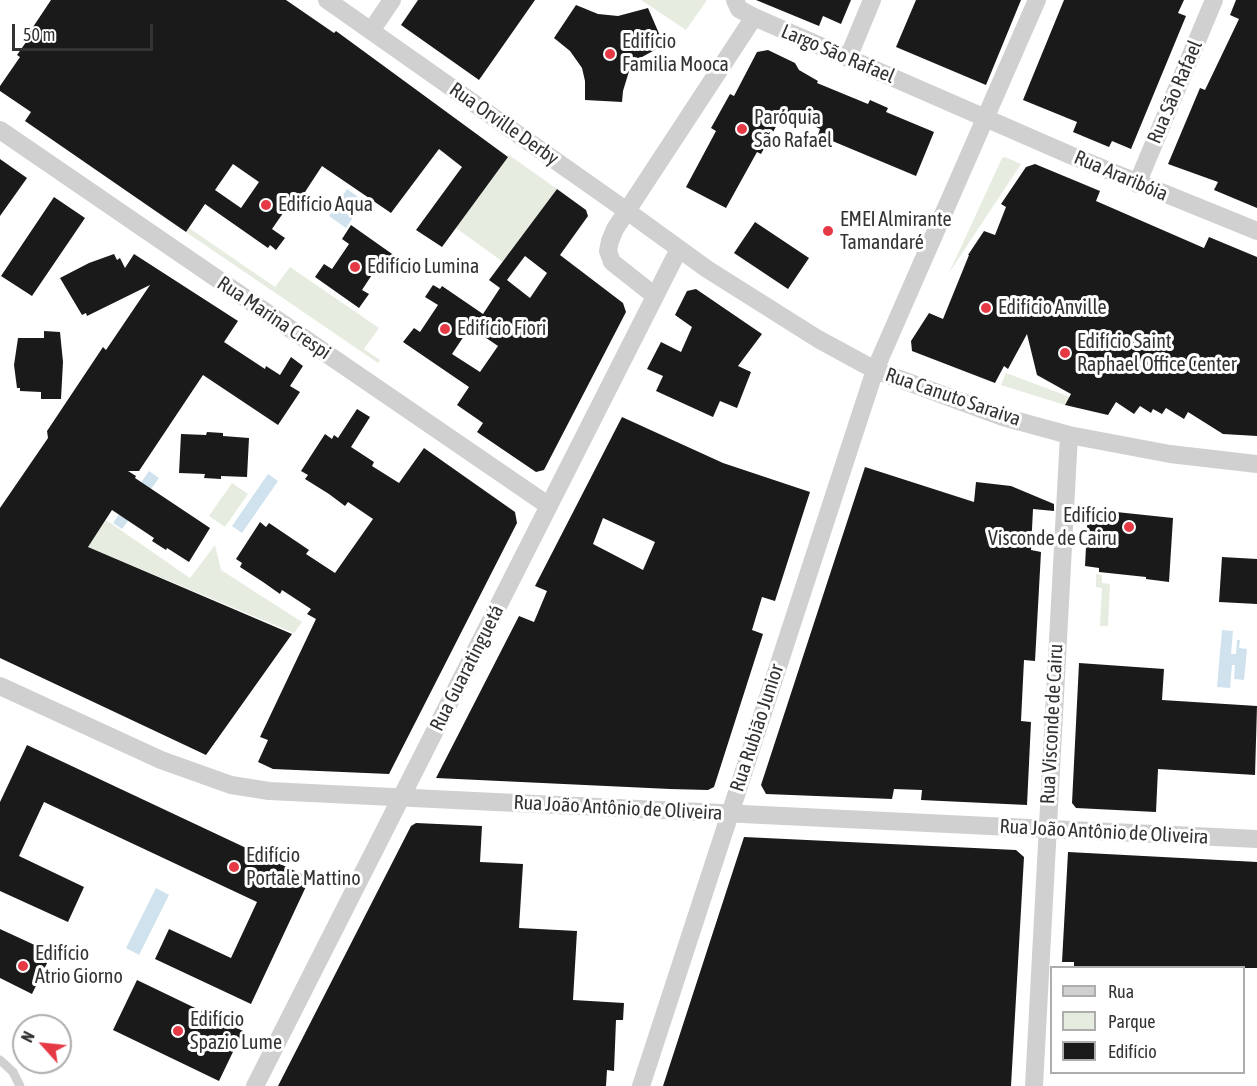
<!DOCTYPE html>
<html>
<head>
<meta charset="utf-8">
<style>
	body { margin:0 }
	#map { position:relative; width:1257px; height:1086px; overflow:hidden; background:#fff; font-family:"Asap Condensed",sans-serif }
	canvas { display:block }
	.legend { position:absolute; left:1050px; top:966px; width:195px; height:108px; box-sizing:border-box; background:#fff; border:2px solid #adadad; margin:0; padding:8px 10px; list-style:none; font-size:18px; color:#333 }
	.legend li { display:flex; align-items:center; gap:12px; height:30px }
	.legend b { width:30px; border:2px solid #adadad }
	.north { position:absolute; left:12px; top:1014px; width:60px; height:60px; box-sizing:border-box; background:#fff; border:2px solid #adadad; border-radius:50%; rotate:297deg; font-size:16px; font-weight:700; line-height:24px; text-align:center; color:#333 }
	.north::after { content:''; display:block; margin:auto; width:21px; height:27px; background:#e63946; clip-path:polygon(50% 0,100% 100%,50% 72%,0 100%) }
	.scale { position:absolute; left:12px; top:24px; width:141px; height:27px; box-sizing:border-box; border:3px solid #333; border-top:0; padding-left:8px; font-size:18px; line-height:21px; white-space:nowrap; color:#333; -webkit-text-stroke:4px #fff; paint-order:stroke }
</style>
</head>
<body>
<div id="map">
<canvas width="1257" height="1086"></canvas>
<ul class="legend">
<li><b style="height:8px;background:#d0d0d0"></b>Rua</li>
<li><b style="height:16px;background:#e6ecdf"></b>Parque</li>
<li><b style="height:16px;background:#1a1a1a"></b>Edifício</li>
</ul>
<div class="north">N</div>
<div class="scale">50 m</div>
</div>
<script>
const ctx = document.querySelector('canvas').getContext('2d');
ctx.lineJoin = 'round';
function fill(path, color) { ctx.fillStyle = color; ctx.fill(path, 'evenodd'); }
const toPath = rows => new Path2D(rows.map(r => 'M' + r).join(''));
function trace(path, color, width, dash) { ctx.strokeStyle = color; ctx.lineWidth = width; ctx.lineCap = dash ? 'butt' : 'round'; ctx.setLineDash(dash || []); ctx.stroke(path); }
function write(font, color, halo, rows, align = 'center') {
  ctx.font = font + ' "Asap Condensed",sans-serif'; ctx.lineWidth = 6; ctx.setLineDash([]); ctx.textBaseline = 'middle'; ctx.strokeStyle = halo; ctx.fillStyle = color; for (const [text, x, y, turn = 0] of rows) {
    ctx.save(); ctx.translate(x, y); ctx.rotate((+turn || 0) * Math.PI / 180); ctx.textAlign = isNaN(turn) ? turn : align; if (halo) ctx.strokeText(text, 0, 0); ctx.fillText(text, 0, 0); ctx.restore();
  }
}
fill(toPath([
	[641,0,707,0,686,30],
	[509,155,557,189,503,262,456,228],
	[1005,157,1021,164,949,273,1002,158],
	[189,228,275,287,290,267,379,328,364,349,380,360,378,363,186,232],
	[1006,373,1070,397,1065,405,1001,385],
	[232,483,248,494,225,527,209,516],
	[106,520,190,578,215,545,221,570,302,622,294,633,88,547],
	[1096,574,1102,575,1102,583,1110,584,1108,626,1100,626,1102,588,1096,587]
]), '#e6ecdf');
fill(toPath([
	[347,189,364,201,346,228,329,216],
	[149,471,159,478,122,529,113,523],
	[268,474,278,481,242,533,232,526],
	[1222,630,1233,631,1231,654,1236,654,1237,640,1240,640,1239,648,1247,649,1244,680,1234,679,1235,665,1232,665,1230,688,1217,687],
	[156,888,169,895,139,955,126,948]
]), '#cfe2ee');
fill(toPath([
	[51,0,286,0,334,33,336,31,508,157,442,247,416,230,462,167,439,149,391,213,322,166,305,192,304,195,311,199,303,211,290,203,272,229,285,238,276,250,270,245,268,248,205,204,186,232,25,121,31,112,0,91,0,86,20,57,17,55,31,35,29,33],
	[233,164,259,182,241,208,215,190],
	[418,0,535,0,479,80,401,25],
	[756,0,851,0,841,24,823,16,819,26],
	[916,0,1021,0,986,85,896,47],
	[1064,0,1184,0,1178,13,1186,16,1131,149,1112,141,1109,147,1073,132,1077,122,1023,100],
	[1236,0,1257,0,1257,208,1214,190,1218,182,1168,164,1200,88,1205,90,1239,19,1230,15],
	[576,5,598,14,618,16,648,8,664,45,642,57,630,68,623,91,622,102,585,100,585,81,582,68,570,51,554,38],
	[768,50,795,63,799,70,818,81,817,83,868,104,870,100,888,108,886,112,934,132,916,176,818,135,820,129,785,110,761,154,757,152,726,208,686,187,716,131,711,128,730,94,734,96,757,52],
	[0,159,27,178,0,216],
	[1035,164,1100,191,1096,201,1204,248,1209,237,1257,257,1257,436,1223,434,1188,412,1184,419,1166,408,1162,414,1153,409,1151,413,1140,406,1134,414,1116,402,1108,415,1065,405,1071,394,1037,375,1027,334,1008,369,1004,366,995,383,912,351,911,341,929,313,943,319,969,255,968,255,984,231,995,235,1006,207,1001,204,1026,167],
	[557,189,586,210,588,216,560,255,623,303,626,312,544,470,536,472,477,432,483,423,457,405,469,387,403,342,414,328,420,332,438,305,425,297,433,285,440,289,442,286,483,314,500,288,489,280],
	[525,256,547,273,530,298,507,280],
	[470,327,498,346,480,372,452,354],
	[54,197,85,218,32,296,1,276],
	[755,222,809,258,788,289,734,253],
	[351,225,395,256,386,269,379,264,362,290,369,294,359,308,315,277,324,264,332,269,349,244,342,239],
	[114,254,117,260,120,258,125,268,134,254,238,321,224,342,265,369,266,366,280,375,291,357,303,366,290,386,300,392,278,425,203,375,139,471,128,471,136,476,135,478,210,528,189,562,167,548,166,550,152,541,154,538,112,510,88,547,292,634,206,755,0,658,0,508,48,438,47,431,103,347,106,350,150,285,87,316,86,313,82,315,60,278,89,263],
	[696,289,762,334,738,366,751,372,737,408,720,401,713,417,656,391,663,376,647,369,661,342,681,352,692,327,675,315,687,291],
	[44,331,60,332,63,362,61,399,41,399,41,392,20,391,20,388,17,388,14,365,18,338,44,338],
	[357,409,370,417,351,447,374,462,372,466,399,483,424,448,515,512,517,523,389,774,273,769,258,762,268,740,260,737,316,619,307,614,311,609,282,590,280,594,263,582,240,567,242,563,236,559,260,522,266,527,269,523,309,550,306,554,335,573,373,519,348,502,345,506,329,494,305,479,308,475,301,471,325,434,332,439,334,435,338,438],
	[622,417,723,463,810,492,775,601,762,597,752,630,763,634,714,787,708,790,670,789,436,778,519,616,534,622,547,591,535,586],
	[603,518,655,542,643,570,593,544],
	[207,432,223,433,223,436,249,438,247,477,221,476,221,479,204,478,205,474,179,473,181,434,206,435],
	[865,467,974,502,976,482,1011,486,1054,504,1054,511,1033,509,1031,550,1041,552,1035,661,1024,660,1021,721,1031,722,1027,805,921,800,922,790,894,789,892,799,766,794,761,785],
	[1088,509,1173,518,1169,582,1146,579,1146,577,1099,572,1099,568,1085,566],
	[1222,557,1257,559,1257,604,1219,602],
	[1079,663,1164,669,1162,700,1257,706,1255,775,1158,769,1156,812,1076,808,1072,803],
	[27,745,310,878,251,1004,155,959,169,929,231,958,257,902,44,802,19,856,84,887,68,922,0,891,0,802],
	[416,823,482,826,480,862,523,864,519,928,577,931,573,1000,624,1003,623,1020,616,1020,614,1071,607,1070,606,1086,278,1086,411,826],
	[744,837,1016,850,1024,857,1011,1086,663,1086],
	[1068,852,1257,862,1257,968,1074,968,1074,962,1062,962],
	[0,929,52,953,32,994,0,978],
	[137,980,243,1031,219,1081,113,1030]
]), '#1a1a1a');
trace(toPath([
	[0,1060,13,1072,20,1086]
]), '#d0d0d0', 9);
trace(toPath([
	[327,0,627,211,707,269,818,339,875,370,1003,417,1069,435,1170,454,1257,464],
	[735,0,739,9,754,17,1070,155,1257,231],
	[371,31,392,0],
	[848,58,872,0],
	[0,130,549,506],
	[1137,184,1214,0],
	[655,296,612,262,608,251,610,241,615,229,754,17],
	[0,686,161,760,231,785,269,791,1257,839],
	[255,1086,679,249],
	[641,1086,875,370,1037,0],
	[1034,1086,1069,435]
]), '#d0d0d0', 18);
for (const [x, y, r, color] of [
	[610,54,6,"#e63946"],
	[742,129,6,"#e63946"],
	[266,205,6,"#e63946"],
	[828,231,6,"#e63946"],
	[355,267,6,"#e63946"],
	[986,308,6,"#e63946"],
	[445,329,6,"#e63946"],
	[1065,353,6,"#e63946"],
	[1129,527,6,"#e63946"],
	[234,867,6,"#e63946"],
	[23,966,6,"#e63946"],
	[178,1031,6,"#e63946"]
]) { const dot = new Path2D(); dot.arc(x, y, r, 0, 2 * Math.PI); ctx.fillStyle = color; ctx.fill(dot); trace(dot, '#fff', 2); }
write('20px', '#333', '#fff', [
	["Edifício",622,42],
	["Familia Mooca",622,65],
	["Paróquia",754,118],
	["São Rafael",754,141],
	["Edifício Aqua",278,205],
	["EMEI Almirante",840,220],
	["Tamandaré",840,243],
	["Edifício Lumina",367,267],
	["Edifício Anville",998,308],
	["Edifício Fiori",457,329],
	["Edifício Saint",1077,342],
	["Raphael Office Center",1077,365],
	["Edifício",1117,516,"right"],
	["Visconde de Cairu",1117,539,"right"],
	["Edifício",246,856],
	["Portale Mattino",246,879],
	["Edifício",35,954],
	["Atrio Giorno",35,977],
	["Edifício",190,1020],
	["Spazio Lume",190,1043]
], 'left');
write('20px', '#333', '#fff', [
	["Largo São Rafael",838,54,23],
	["Rua São Rafael",1175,92,-67],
	["Rua Orville Derby",504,124,35],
	["Rua Araribóia",1121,176,23],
	["Rua Marina Crespi",274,318,34],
	["Rua Canuto Saraiva",953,397,19],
	["Rua Guaratinguetá",467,668,-63],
	["Rua Visconde de Cairu",1052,724,-87],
	["Rua Rubião Junior",757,728,-72],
	["Rua João Antônio de Oliveira",618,808,3],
	["Rua João Antônio de Oliveira",1104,832,3]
]);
</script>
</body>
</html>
